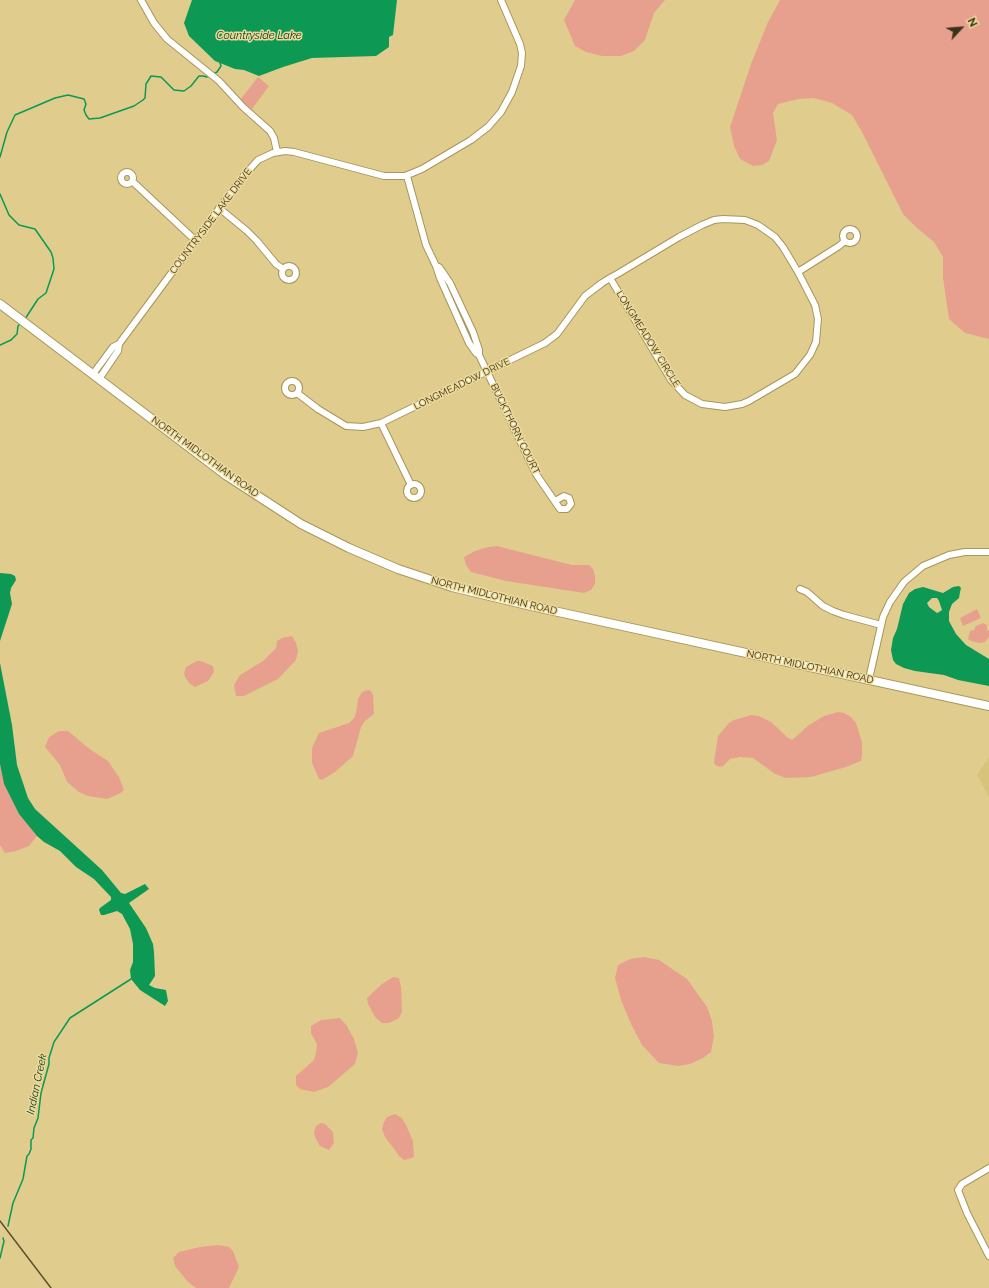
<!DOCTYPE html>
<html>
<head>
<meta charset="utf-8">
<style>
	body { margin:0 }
	#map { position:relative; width:989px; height:1288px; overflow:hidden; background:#e0cd8e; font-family:Raleway,sans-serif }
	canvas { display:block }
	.north { position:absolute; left:941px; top:8px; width:40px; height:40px; -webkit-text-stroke:3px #edda9b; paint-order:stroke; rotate:64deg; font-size:11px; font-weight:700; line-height:16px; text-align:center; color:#3a3319 }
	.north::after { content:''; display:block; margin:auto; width:14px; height:18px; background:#3a3319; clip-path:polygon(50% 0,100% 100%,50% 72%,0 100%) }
</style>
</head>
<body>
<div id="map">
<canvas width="989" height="1288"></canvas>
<div class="north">N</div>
</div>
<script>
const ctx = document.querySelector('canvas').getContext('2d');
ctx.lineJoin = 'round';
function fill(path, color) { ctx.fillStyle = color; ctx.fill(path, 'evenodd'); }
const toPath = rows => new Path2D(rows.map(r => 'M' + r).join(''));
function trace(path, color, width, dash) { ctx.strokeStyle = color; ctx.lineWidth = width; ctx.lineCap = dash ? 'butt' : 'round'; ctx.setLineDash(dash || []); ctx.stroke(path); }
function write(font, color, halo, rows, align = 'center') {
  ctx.font = font + ' Raleway,sans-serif'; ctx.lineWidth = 3; ctx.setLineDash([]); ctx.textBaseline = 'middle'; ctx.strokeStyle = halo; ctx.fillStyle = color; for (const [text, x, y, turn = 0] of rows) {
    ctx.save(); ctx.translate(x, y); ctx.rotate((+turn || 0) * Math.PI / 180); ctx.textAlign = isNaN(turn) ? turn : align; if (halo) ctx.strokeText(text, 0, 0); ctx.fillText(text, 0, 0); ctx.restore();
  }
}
fill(toPath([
	[989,757,989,797,977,775]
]), '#d8c37c');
fill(toPath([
	[575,0,665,0,654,13,645,40,634,51,621,56,602,56,586,52,575,46,564,20],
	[780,0,989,0,989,339,965,333,949,319,943,278,943,257,934,242,917,228,903,214,862,132,852,115,832,103,814,98,799,99,778,104,773,113,777,140,769,161,762,165,753,166,740,159,734,146,730,127,751,64,768,22],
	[258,77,269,86,252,109,240,100],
	[497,546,572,565,589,565,593,569,595,576,595,584,591,590,584,593,506,581,471,572,466,565,464,557,475,551,488,547],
	[977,609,981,618,963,626,960,618],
	[983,623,987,625,987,630,989,631,989,637,985,642,979,643,971,641,968,639,970,631,974,630,976,626],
	[292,636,296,643,298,651,296,660,278,679,244,696,236,696,234,685,240,675,263,661,276,648,277,641,282,638],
	[197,661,201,661,213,666,214,672,208,681,195,687,189,683,185,677,184,673,186,667],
	[368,690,371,691,373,695,374,714,365,721,361,727,353,756,335,772,322,780,319,779,312,763,312,748,319,733,349,723,354,718,356,713,358,699,362,692],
	[838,712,844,713,851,717,856,723,862,742,862,755,861,761,846,767,811,777,786,778,775,774,753,758,740,757,730,759,723,766,720,767,715,765,714,762,718,736,729,723,734,720,751,715,759,716,771,722,787,737,792,740,809,725,824,716],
	[59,731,68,731,91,750,108,761,119,777,124,790,119,794,107,799,88,796,79,792,67,782,60,765,45,747,49,737],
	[0,764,4,784,19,814,37,836,29,846,16,851,5,853,0,845],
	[644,957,659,960,687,979,707,1007,712,1021,714,1036,711,1052,703,1058,690,1064,678,1066,659,1063,642,1045,631,1024,621,1000,615,978,618,965,630,959],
	[393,977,399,978,401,987,402,1012,399,1018,389,1023,382,1023,375,1017,368,1004,367,998,382,984],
	[340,1018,347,1026,354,1039,358,1053,355,1064,328,1087,314,1092,300,1089,296,1085,296,1076,314,1060,316,1053,317,1044,311,1033,311,1026,321,1020],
	[395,1114,402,1118,406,1125,413,1141,414,1157,408,1159,404,1160,400,1157,385,1137,382,1129,384,1122,387,1117],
	[321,1123,325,1124,333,1132,334,1143,329,1150,320,1146,315,1137,314,1132,316,1126],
	[218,1245,229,1247,233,1251,239,1267,229,1288,196,1288,187,1281,175,1266,173,1258,179,1252,200,1247]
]), '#e8a08e');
fill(toPath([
	[192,0,397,0,393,35,389,37,389,47,376,56,312,58,283,67,259,76,244,70,235,69,215,61,189,36,184,23],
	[0,573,11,574,15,576,16,580,11,588,10,593,12,604,0,641],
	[959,586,961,588,960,592,959,598,952,604,949,612,949,621,956,634,966,645,989,659,989,686,958,680,944,675,915,671,904,668,896,664,893,660,891,650,893,638,897,629,903,604,909,593,915,589,923,587,943,593,953,587],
	[932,598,937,598,939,601,942,610,939,612,937,613,929,607,927,603],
	[0,663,12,725,17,765,28,798,35,809,102,870,121,893,125,894,145,884,149,889,129,903,146,928,153,944,154,952,155,976,149,985,155,988,166,990,168,1001,165,1006,140,990,131,979,130,970,133,962,133,944,130,929,122,914,117,911,104,915,101,915,99,910,100,908,111,900,111,897,94,879,76,867,60,851,44,842,37,836,19,814,4,784,0,764]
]), '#0d9854');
trace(toPath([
	[215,73,217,72,221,66,220,63],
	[0,157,7,132,15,115,55,98,68,95,84,99,86,104,84,110,86,115,89,119,100,118,134,106,143,100,145,98,146,84,151,76,161,77,174,90,184,91,191,86,199,76,203,76,207,77],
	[0,194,9,215,19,225,35,229,51,252,53,258,54,269,46,293,38,299,25,319],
	[0,345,11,340,17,334,18,326,21,323],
	[8,1226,13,1203,23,1179,27,1156,29,1154,31,1149,31,1140,33,1138,34,1128,38,1118,41,1093,49,1064,49,1058,54,1042,70,1018,131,979],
	[0,1258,4,1241,3,1238]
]), '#0d9854', 1.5);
const minor = toPath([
	[141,0,154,23,167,39,219,81,243,107,270,131,274,138,277,152],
	'121 178a6 6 0 1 1 12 0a6 6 0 1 1-12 0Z',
	[407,176,426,245,436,266,440,278,469,343,476,353,479,355],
	[132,181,196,241],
	[219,208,247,231,257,241,276,264,283,269],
	'843 236a7 7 0 1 1 14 0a7 7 0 1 1-14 0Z',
	[436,266,439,267,450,283,473,332,479,350,479,355,536,474,560,509,567,509,571,504,569,498,564,496,555,501],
	'282 273a7 7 0 1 1 14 0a7 7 0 1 1-14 0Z',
	[798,272,839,246,845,241],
	[93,374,113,347,119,344,241,179,258,160,273,153,285,151,294,152,384,176,405,176,422,169,471,140,488,127,501,112,512,92,521,66,522,53,520,44,501,0],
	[99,379,118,351,119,344],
	'285 388a7 7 0 1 1 14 0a7 7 0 1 1-14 0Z',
	[297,393,318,409,346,426,363,427,381,423,545,343,557,334,585,296,602,283,610,278,619,273,679,237,702,225,714,220,723,219,745,220,758,225,775,237,783,247,798,272,815,305,818,319,816,342,810,355,795,374,749,401,742,404,725,407,702,404,685,395,671,380,610,278],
	[381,423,411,485],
	'407 491a7 7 0 1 1 14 0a7 7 0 1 1-14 0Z',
	[800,589,807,592,823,606,833,611,844,615,881,625],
	[869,679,883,617,890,602,904,582,923,566,949,555,965,552,989,552],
	[989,1168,962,1184,958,1190,967,1213,989,1256]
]);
const major = toPath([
	[0,304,227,476,301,524,349,548,398,569,452,587,531,606,989,706]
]);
trace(minor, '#a89658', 8);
trace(major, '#a89658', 10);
trace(minor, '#fff', 6);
trace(major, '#fff', 8);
trace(toPath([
	[0,1221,51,1288]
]), '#5b5130', 1.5);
write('10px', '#3a3319', '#edda9b', [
	["COUNTRYSIDE LAKE DRIVE",211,221,-53],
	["LONGMEADOW CIRCLE",648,339,58],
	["LONGMEADOW DRIVE",462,384,-26],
	["BUCKTHORN COURT",515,429,64],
	["NORTH MIDLOTHIAN ROAD",205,457,36],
	["NORTH MIDLOTHIAN ROAD",494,596,14],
	["NORTH MIDLOTHIAN ROAD",810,667,12]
]);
write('italic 11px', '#04371c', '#edda9b', [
	["Countryside Lake",259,36],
	["Indian Creek",37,1084,-78]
]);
</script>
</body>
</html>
